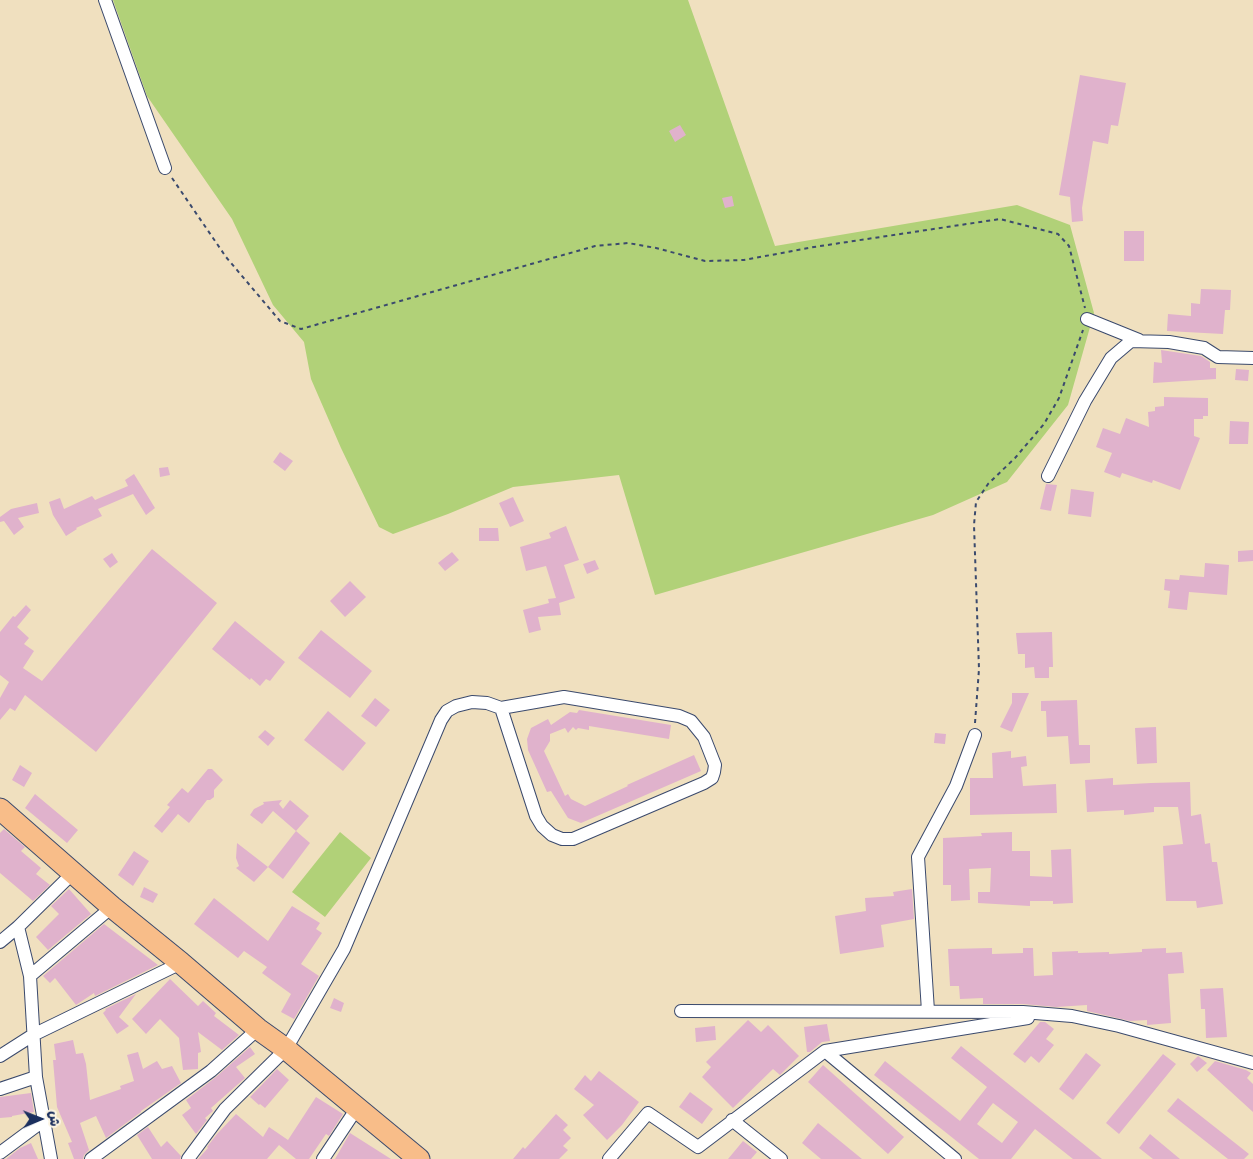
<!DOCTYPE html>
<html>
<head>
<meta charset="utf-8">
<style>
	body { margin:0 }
	#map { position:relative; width:1253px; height:1159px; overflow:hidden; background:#f0e0bf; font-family:"Shantell Sans","Playpen Sans Arabic",sans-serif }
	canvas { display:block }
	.north { position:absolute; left:15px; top:1094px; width:50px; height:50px; -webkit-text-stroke:4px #fcf5e5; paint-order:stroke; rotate:89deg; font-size:14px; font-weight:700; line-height:20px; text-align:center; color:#1b2f5e }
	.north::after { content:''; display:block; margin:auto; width:18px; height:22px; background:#1b2f5e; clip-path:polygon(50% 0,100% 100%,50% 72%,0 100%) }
</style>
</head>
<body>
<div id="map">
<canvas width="1253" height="1159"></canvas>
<div class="north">ش</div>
</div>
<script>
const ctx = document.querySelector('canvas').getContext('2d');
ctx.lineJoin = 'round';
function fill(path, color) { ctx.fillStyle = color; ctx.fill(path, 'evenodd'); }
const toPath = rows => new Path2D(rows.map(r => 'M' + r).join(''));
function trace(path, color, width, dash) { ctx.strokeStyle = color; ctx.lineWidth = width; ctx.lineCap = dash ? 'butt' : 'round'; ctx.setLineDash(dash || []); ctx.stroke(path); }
fill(toPath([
	[113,0,688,0,775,246,1017,205,1070,225,1094,313,1068,405,1007,482,933,515,655,595,619,475,513,487,448,514,393,534,379,527,341,448,311,379,304,342,273,305,232,219,147,96],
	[340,832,371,858,325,917,292,892]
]), '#b1d178');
fill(toPath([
	[1080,75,1126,83,1118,126,1111,125,1108,144,1093,141,1082,208,1083,221,1072,222,1070,197,1059,195],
	[680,125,686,135,675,142,669,131],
	[732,196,734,206,725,208,722,198],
	[1124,231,1144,231,1144,261,1124,261],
	[1201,289,1231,290,1230,310,1225,310,1223,334,1167,331,1168,314,1191,316,1191,303,1200,304],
	[1161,350,1201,356,1210,362,1210,368,1216,368,1216,379,1153,383,1154,362,1162,363],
	[1236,369,1249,370,1248,381,1235,380],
	[1164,397,1208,398,1208,416,1203,416,1203,419,1194,419,1194,436,1200,438,1180,490,1153,480,1152,483,1122,473,1120,478,1104,472,1112,453,1096,447,1103,428,1120,434,1126,418,1149,427,1148,412,1155,411,1155,407,1164,406],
	[1230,421,1249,422,1248,444,1229,444],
	[280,452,293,461,285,471,273,462],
	[168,467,170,475,160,477,159,468],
	[134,474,155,508,146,515,133,494,98,509,102,516,76,528,77,529,66,536,53,515,49,502,60,498,64,509,92,496,95,500,128,486,125,480],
	[1046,484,1057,485,1051,511,1040,509],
	[1071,489,1094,492,1091,517,1068,514],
	[513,497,524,521,510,527,499,503],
	[37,503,39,513,18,518,24,527,14,535,4,521,0,522,0,517,11,509],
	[566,526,579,560,564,565,575,598,559,603,561,615,538,617,541,630,529,633,523,610,549,603,548,599,556,598,546,566,526,571,520,547,551,538,549,533],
	[479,528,498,528,499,541,479,541],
	[152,549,217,603,96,752,25,695,15,711,10,708,0,720,0,698,9,682,0,675,0,632,13,616,15,617,26,605,31,610,17,627,29,638,24,644,34,651,23,668,42,681],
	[1253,550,1253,561,1238,562,1238,551],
	[452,552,459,560,445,571,438,563],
	[112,553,118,562,110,568,103,559],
	[595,560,599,569,587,574,583,564],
	[1205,563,1229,565,1227,595,1189,592,1187,610,1168,608,1170,591,1164,590,1165,579,1179,580,1180,575,1204,577],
	[350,581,366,597,345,617,330,601],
	[235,621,285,662,270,681,266,679,260,686,251,678,250,680,212,649],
	[321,630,372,671,350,698,298,658],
	[1052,632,1053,667,1049,667,1049,678,1035,678,1034,667,1025,668,1025,654,1018,654,1016,633],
	[1012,693,1029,693,1012,732,1000,727,1012,703],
	[375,698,390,710,376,727,361,716],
	[1077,700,1079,745,1090,745,1090,763,1070,764,1068,736,1047,737,1046,711,1041,711,1041,701],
	[579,710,671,725,669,739,589,726,589,730,578,728,576,730,573,727,568,733,565,728,550,734,550,741,544,751,565,796,568,794,571,799,585,806,628,786,627,785,694,755,701,771,581,823,568,818,551,791,547,792,528,750,527,739,531,728,548,719,551,725,570,712,577,713],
	[328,711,366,743,343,771,304,740],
	[1156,727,1157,763,1137,764,1135,728],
	[265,730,275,738,268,746,258,737],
	[935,733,946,734,945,744,934,743],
	[1011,751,1011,758,1026,756,1027,766,1021,767,1023,786,1056,784,1057,813,970,815,970,778,993,778,992,753],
	[20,765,32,773,24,787,12,780],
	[208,769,212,769,223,780,214,790,214,797,210,800,207,800,189,823,178,814,162,833,154,826,170,807,167,805,182,788,188,793],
	[1113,778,1113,785,1151,783,1190,782,1191,816,1201,814,1205,844,1210,843,1212,862,1217,862,1223,904,1197,908,1196,901,1166,901,1163,846,1183,844,1178,807,1154,807,1154,812,1124,815,1124,810,1087,812,1085,780],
	[35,794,78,830,67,843,25,808],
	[282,800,279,804,283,809,290,800,309,816,296,831,273,811,262,824,250,815,254,809,264,804,263,802],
	[4,829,25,847,21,851,41,868,36,874,50,885,33,901,0,873,0,833],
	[296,831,310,843,283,879,268,867],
	[1012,832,1012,851,1030,851,1030,876,1052,877,1051,850,1071,849,1073,903,1053,904,1053,901,1030,901,1030,906,978,903,978,892,990,892,991,868,969,869,970,900,951,901,951,885,943,885,943,838,982,836,981,833],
	[237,843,268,867,254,882,236,868,239,866,236,858],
	[134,851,149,861,133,886,118,875],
	[144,887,158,894,153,903,140,897],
	[69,889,91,914,48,950,36,937,59,914,51,906],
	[912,889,914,919,881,925,884,947,840,954,835,916,866,911,865,898,894,896,893,892],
	[214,898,268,941,292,906,320,923,316,929,322,933,301,964,319,976,294,1019,281,1012,291,994,262,973,267,967,244,951,238,958,194,924],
	[104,924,158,965,95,996,94,993,76,1005,55,978,50,983,43,976],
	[992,948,992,954,1023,953,1023,948,1033,948,1034,976,1053,975,1052,952,1078,951,1078,953,1109,952,1109,954,1142,952,1142,949,1166,948,1166,953,1182,952,1184,973,1168,974,1171,1023,1147,1025,1147,1020,1130,1021,1087,1011,1087,1005,1056,1007,1023,1004,983,1004,983,998,960,999,959,986,950,986,948,949],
	[170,979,198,1006,203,1001,216,1013,214,1016,239,1035,222,1050,198,1032,201,1052,198,1053,198,1069,183,1070,179,1038,160,1019,146,1034,132,1019],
	[1223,988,1227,1037,1206,1038,1205,1009,1201,1009,1200,989],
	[136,994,119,1017,129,1026,117,1034,103,1013,106,1010,105,1009],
	[334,998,344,1003,341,1012,330,1008],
	[748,1020,761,1032,768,1025,799,1056,780,1075,773,1069,733,1108,702,1077,711,1067,706,1062],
	[1040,1022,1045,1022,1054,1029,1046,1039,1054,1045,1039,1063,1031,1056,1025,1063,1013,1054],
	[827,1024,830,1041,822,1042,810,1052,807,1052,804,1027],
	[715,1026,716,1040,696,1042,695,1028],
	[73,1040,76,1054,83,1053,86,1064,90,1100,121,1089,120,1086,134,1081,127,1055,138,1052,143,1069,157,1061,162,1069,172,1066,181,1083,141,1111,141,1112,106,1138,96,1116,80,1123,89,1150,84,1155,83,1159,74,1159,68,1143,72,1142,57,1107,53,1060,56,1060,54,1044],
	[961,1046,1102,1159,1073,1159,1035,1129,1011,1159,979,1159,874,1075,885,1061,960,1121,987,1087,951,1058],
	[993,1103,1018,1122,1002,1143,977,1124],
	[250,1047,255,1054,236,1067,245,1078,211,1108,213,1111,205,1118,207,1120,196,1134,182,1115,191,1108,186,1100,216,1077],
	[1086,1053,1101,1065,1073,1100,1059,1089],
	[1163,1054,1176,1064,1119,1134,1106,1123],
	[1198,1056,1207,1063,1197,1072,1190,1064],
	[1215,1061,1246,1070,1251,1073,1247,1078,1253,1084,1253,1112,1207,1070],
	[823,1065,904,1137,888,1154,808,1082],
	[277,1069,289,1080,265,1108,260,1104,259,1105,250,1097],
	[599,1071,639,1102,622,1125,607,1140,583,1115,594,1105,574,1089,585,1075,591,1081],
	[690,1092,713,1109,702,1124,679,1107],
	[31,1093,34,1112,12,1116,12,1117,0,1118,0,1097],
	[316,1097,343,1114,329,1136,326,1134,309,1159,296,1159,279,1145,267,1159,198,1159,208,1148,207,1147,217,1134,236,1114,263,1137,269,1127,288,1140],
	[1178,1098,1249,1154,1244,1159,1228,1159,1167,1111],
	[556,1114,568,1125,563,1130,571,1138,563,1146,568,1150,559,1159,513,1159,523,1147,525,1149],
	[818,1123,862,1159,821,1159,802,1143],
	[148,1127,161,1147,167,1141,181,1156,180,1159,152,1159,137,1135],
	[350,1133,391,1159,335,1159],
	[1150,1134,1180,1159,1153,1159,1139,1148],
	[743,1141,757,1152,751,1159,728,1159],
	[31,1143,38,1159,6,1159,20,1148]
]), '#e0b2cc');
const minor = toPath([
	[105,0,165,168],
	[1087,319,1139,340],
	[1048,476,1085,401,1111,358,1131,341,1169,342,1204,348,1218,357,1253,358],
	[0,942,18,927],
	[30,976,112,907],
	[681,1011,1023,1012,1072,1016,1119,1026,1253,1063],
	[928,1011,918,857,956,786,975,735],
	[825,1051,955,1159],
	[0,1056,33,1035,181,963],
	[0,1089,36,1077],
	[732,1120,781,1159],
	[0,1153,43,1121],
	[51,1159,36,1077,30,976,18,927,73,873],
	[91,1159,211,1071,258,1029],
	[188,1159,225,1109,286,1049,344,949,441,720,447,711,456,706,472,702,487,703,501,708,564,697,679,716,691,721,704,737,715,765,714,772,712,778,704,783,573,839,562,839,552,835,542,826,536,816,501,708],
	[323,1159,357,1108],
	[609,1159,648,1113,698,1147,825,1051,1028,1018]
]);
const primary = toPath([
	[0,809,112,907,181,963,258,1029,286,1049,419,1159]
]);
trace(minor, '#3b4a6d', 14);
trace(primary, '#3b4a6d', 23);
trace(toPath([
	[172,178,226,257,280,321,301,329,595,246,628,243,656,248,705,261,744,260,814,247,1000,219,1058,234,1069,246,1085,308],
	[975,723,979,669,974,525,976,502,988,484,1015,458,1044,424,1059,398,1083,330]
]), '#3b4a6d', 2, [4, 4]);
trace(minor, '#fff', 12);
trace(primary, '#f8bd89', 21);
</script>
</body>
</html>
